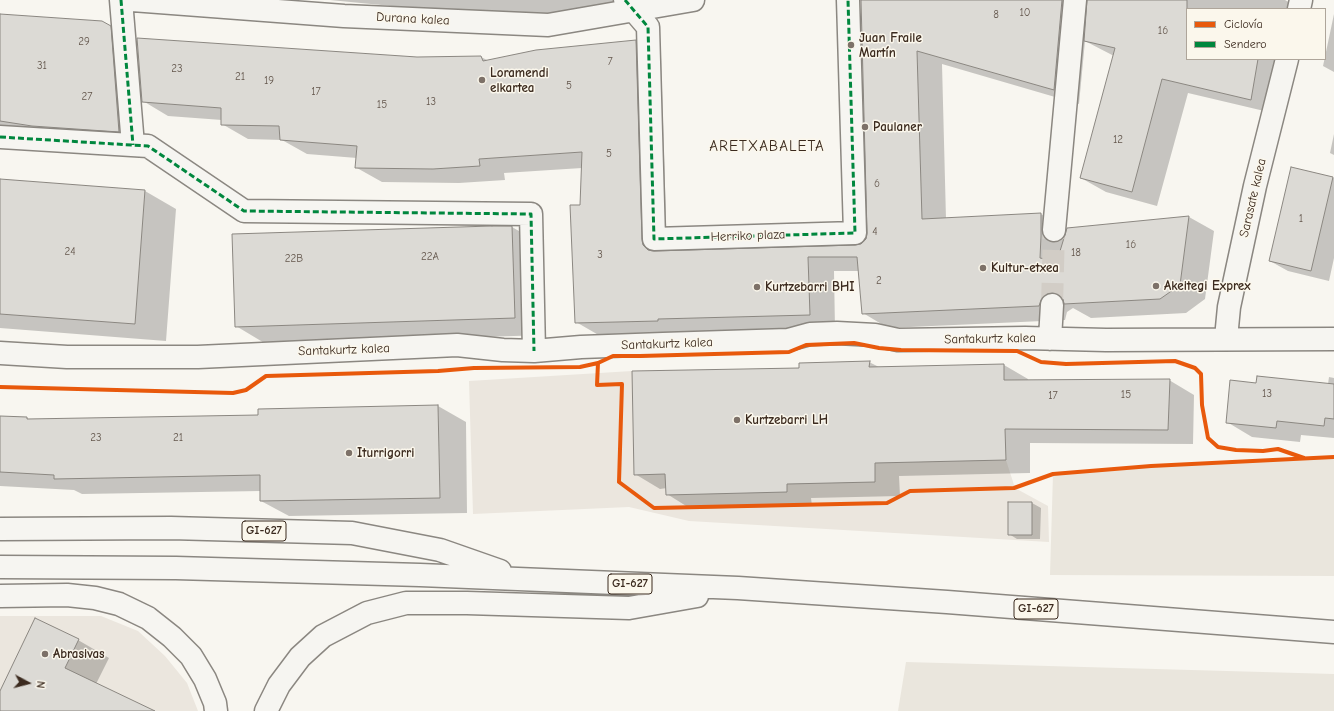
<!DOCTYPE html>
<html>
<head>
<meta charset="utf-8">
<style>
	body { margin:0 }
	#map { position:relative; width:1334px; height:711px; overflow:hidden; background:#f8f6f0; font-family:"Comic Neue",sans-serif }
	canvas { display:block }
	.legend { position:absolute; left:1186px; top:8px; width:140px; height:52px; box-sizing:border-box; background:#fbf7ec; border:1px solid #aea59a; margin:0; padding:5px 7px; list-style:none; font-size:12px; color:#3b2a1e }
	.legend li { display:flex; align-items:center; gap:8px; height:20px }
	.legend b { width:20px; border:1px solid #aea59a }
	.north { position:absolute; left:8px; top:663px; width:40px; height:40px; -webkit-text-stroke:3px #fbf7ec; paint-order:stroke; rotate:97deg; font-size:11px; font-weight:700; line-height:16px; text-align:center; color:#3b2a1e }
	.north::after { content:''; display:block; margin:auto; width:14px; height:18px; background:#3b2a1e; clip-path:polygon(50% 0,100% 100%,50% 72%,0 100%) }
</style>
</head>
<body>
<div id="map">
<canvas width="1334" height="711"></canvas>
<ul class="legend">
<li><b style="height:5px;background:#e8590c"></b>Ciclovía</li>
<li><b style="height:5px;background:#00873e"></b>Sendero</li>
</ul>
<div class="north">N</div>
</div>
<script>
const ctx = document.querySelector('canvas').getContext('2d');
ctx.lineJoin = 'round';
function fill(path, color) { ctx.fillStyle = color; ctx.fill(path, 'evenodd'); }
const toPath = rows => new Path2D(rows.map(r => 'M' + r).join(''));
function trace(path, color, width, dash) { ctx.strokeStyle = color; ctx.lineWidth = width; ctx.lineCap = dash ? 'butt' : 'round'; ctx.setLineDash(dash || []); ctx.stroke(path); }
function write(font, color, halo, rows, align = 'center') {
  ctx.font = font + ' "Comic Neue",sans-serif'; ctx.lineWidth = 3; ctx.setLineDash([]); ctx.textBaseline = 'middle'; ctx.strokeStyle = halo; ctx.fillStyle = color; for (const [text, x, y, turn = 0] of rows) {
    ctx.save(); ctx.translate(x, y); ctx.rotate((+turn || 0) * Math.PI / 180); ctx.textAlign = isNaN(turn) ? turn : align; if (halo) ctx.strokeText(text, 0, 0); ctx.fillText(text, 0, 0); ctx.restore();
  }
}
fill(toPath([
	[870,361,870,367,1004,364,1006,460,1015,488,1048,506,1049,542,689,521,629,507,473,514,469,381,632,371,799,368,799,363],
	[0,616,101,616,138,631,165,656,187,683,198,711,0,711]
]), '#ebe6de');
fill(toPath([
	[1334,457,1334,576,1050,575,1053,474,1232,462],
	[906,662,1334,674,1334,711,898,711]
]), '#eae6dd');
fill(toPath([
	[330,0,626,0,556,22],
	[862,0,1285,0,1294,5,1293,9,1187,9,1187,59,1285,59,1277,114,1188,93,1157,206,1106,192,1081,178,1114,56,1085,41,1079,104,942,64,946,219,1041,214,1066,229,1189,217,1214,231,1205,299,1186,313,1091,318,1073,308,1067,312,1065,320,888,328,863,313,859,271,834,271,835,329,602,337,576,322,582,168,504,173,505,180,459,183,382,182,357,168,357,158,307,154,282,140,248,139,222,124,222,120,168,116,143,101,417,58,481,57,489,61,636,41,661,55,667,252,856,246,862,245,867,240,868,233],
	[1334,14,1334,72,1323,66],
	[0,15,102,22,128,37,136,141,0,128],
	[1334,134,1334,155,1330,153],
	[1292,168,1334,178,1334,258,1329,281,1288,271,1270,261],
	[0,180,145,191,176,209,166,341,0,328],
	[512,227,543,245,545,335,266,344,236,326],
	[869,362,879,367,1004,365,1028,379,1028,381,1169,380,1194,395,1193,444,1030,443,1030,473,899,476,900,496,811,498,812,506,691,509,667,494,667,488,660,489,635,474,800,369],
	[1329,377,1334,378,1334,438,1301,435,1300,442,1252,437,1227,422,1257,384,1328,384],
	[438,406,466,422,467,513,289,516,261,501,261,491,82,494,74,490,0,486,0,417,27,418,30,420,259,416,259,410],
	[1032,503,1041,508,1040,539,1017,539,1009,534],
	[35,620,78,640,109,658,96,684,152,711,0,711,0,693]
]), '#0003');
const building = toPath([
	[861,0,1062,0,1054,90,917,51,922,219,1041,213,1041,236,1040,258,1057,261,1067,228,1189,216,1180,285,1160,299,1064,304,1063,299,1059,295,1052,293,1046,294,1042,298,1039,306,862,314,857,257,808,257,810,315,658,319,658,321,575,323,570,205,580,205,582,152,479,159,480,166,433,169,355,168,357,146,280,140,279,126,221,125,221,108,142,102,137,38,417,57,481,56,483,61,536,50,636,40,642,239,643,245,648,250,654,251,855,245,861,244,866,239,867,233,861,0],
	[1087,0,1187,0,1187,59,1258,59,1251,100,1162,79,1132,192,1080,178,1115,48,1084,41,1087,0],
	[0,14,102,21,111,26,119,132,32,126,0,121,0,14],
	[1291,167,1333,177,1311,271,1269,261,1291,167],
	[0,179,145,190,135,324,0,314,0,179],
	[492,226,512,226,515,318,235,327,232,234,492,226],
	[870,361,869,367,1004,364,1004,380,1170,379,1168,430,1005,429,1006,460,875,463,875,482,787,484,787,492,666,495,665,474,634,475,632,371,799,368,799,363,870,361],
	[1257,376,1334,384,1334,419,1325,418,1324,426,1277,421,1276,428,1226,423,1230,380,1256,383,1257,376],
	[438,405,440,498,260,501,260,475,54,479,54,475,0,472,0,416,27,417,27,419,258,415,258,409,438,405],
	[1008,502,1032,502,1032,535,1008,535,1008,502],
	[35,618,79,639,65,668,155,711,0,711,0,691,35,618]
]);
fill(building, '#dcdad5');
trace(building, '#8b8781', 1);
trace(toPath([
	[1052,305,1054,230]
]), '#d2cdc6', 22, [22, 11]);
const minor = toPath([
	[121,0,133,145],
	[132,0,344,16,548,25,693,0],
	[625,0,648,27,654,239,855,233,848,0],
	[1299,9,1301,0],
	[0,137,148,146,244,211,531,214,534,351],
	[1054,230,1075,0],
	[1226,338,1229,307,1255,186,1287,59],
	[1050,339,1052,305],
	[0,353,67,357,198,357,457,345,503,350,534,351,581,347,663,344,788,340,810,334,837,333,875,335,898,340,1025,338,1106,340,1334,339]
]);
const major = toPath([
	[0,529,171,528,352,533,440,550,500,571],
	[0,567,176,568,420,575,738,588,947,602,1334,632],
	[0,596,67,595,95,598,119,604,148,618,172,637,191,656,205,679,215,703,216,711],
	[266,711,279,685,300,657,323,636,367,613,406,603,467,603,629,608,697,596]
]);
trace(minor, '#8b8781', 25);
trace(major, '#8b8781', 25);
trace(minor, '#f6f5f1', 22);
trace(major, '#f6f5f1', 22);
trace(toPath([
	[121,0,133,145],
	[625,0,648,27,654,239,855,233,848,0],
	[0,137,148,146,244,211,531,214,534,351]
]), '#00873e', 3, [6, 3]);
trace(toPath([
	[598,363,597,385,622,384,619,482,654,508,887,503,910,491,1014,488,1053,474,1151,466,1334,457],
	[0,387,233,393,246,390,266,376,438,371,474,368,580,367,598,363,613,356,640,356,789,352,806,345,854,343,879,348,901,350,1017,351,1041,362,1066,364,1175,361,1195,368,1201,374,1202,405,1208,438,1218,447,1236,450,1263,451,1278,449,1304,458]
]), '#e8590c', 4);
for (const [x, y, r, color] of [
	[851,45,4,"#7d7168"],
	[482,80,4,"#7d7168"],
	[865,127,4,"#7d7168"],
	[983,268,4,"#7d7168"],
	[1156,286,4,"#7d7168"],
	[757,287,4,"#7d7168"],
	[737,420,4,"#7d7168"],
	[349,453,4,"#7d7168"],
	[45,654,4,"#7d7168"]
]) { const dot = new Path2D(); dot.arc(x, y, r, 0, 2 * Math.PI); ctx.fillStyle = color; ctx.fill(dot); trace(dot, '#fbf7ec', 1.5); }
write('11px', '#63564c', null, [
	["10",1025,13],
	["8",996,15],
	["16",1163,31],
	["29",84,42],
	["7",610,62],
	["31",42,66],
	["23",177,69],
	["21",240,77],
	["19",269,81],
	["5",569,86],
	["17",316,92],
	["27",87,97],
	["13",431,102],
	["15",382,105],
	["12",1118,140],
	["5",609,154],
	["6",877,184],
	["1",1301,219],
	["4",875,232],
	["16",1131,245],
	["24",70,252],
	["18",1076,253],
	["3",600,255],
	["22A",430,257],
	["22B",294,259],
	["2",879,281],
	["13",1267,394],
	["15",1126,395],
	["17",1053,396],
	["23",96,438],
	["21",178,438]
]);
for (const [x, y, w] of [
	[264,531,44],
	[630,584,44],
	[1036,609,44]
]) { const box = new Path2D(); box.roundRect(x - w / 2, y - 10, w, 20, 3); ctx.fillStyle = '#fbf7ec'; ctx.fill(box); trace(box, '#3b2a1e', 1); }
write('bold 12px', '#3b2a1e', null, [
	["GI-627",264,531],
	["GI-627",630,584],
	["GI-627",1036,609]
]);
write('13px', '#3b2a1e', '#fbf7ec', [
	["Durana kalea",413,19,3],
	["Sarasate kalea",1253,198,-77],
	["Herriko plaza",748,236,-2],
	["Santakurtz kalea",990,339,-1],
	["Santakurtz kalea",667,344,-2],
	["Santakurtz kalea",344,350,-2]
]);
write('bold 13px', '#3b2a1e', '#fbf7ec', [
	["Juan Fraile",859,38],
	["Martín",859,53],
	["Loramendi",490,73],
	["elkartea",490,88],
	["Paulaner",873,127],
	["Kultur-etxea",991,268],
	["Akeitegi Exprex",1164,286],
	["Kurtzebarri BHI",765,287],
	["Kurtzebarri LH",745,420],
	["Iturrigorri",357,453],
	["Abrasivas",53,654]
], 'left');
ctx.letterSpacing = '1px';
write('15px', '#3b2a1e', '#fbf7ec', [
	["ARETXABALETA",767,147]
]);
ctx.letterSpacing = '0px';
</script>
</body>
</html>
